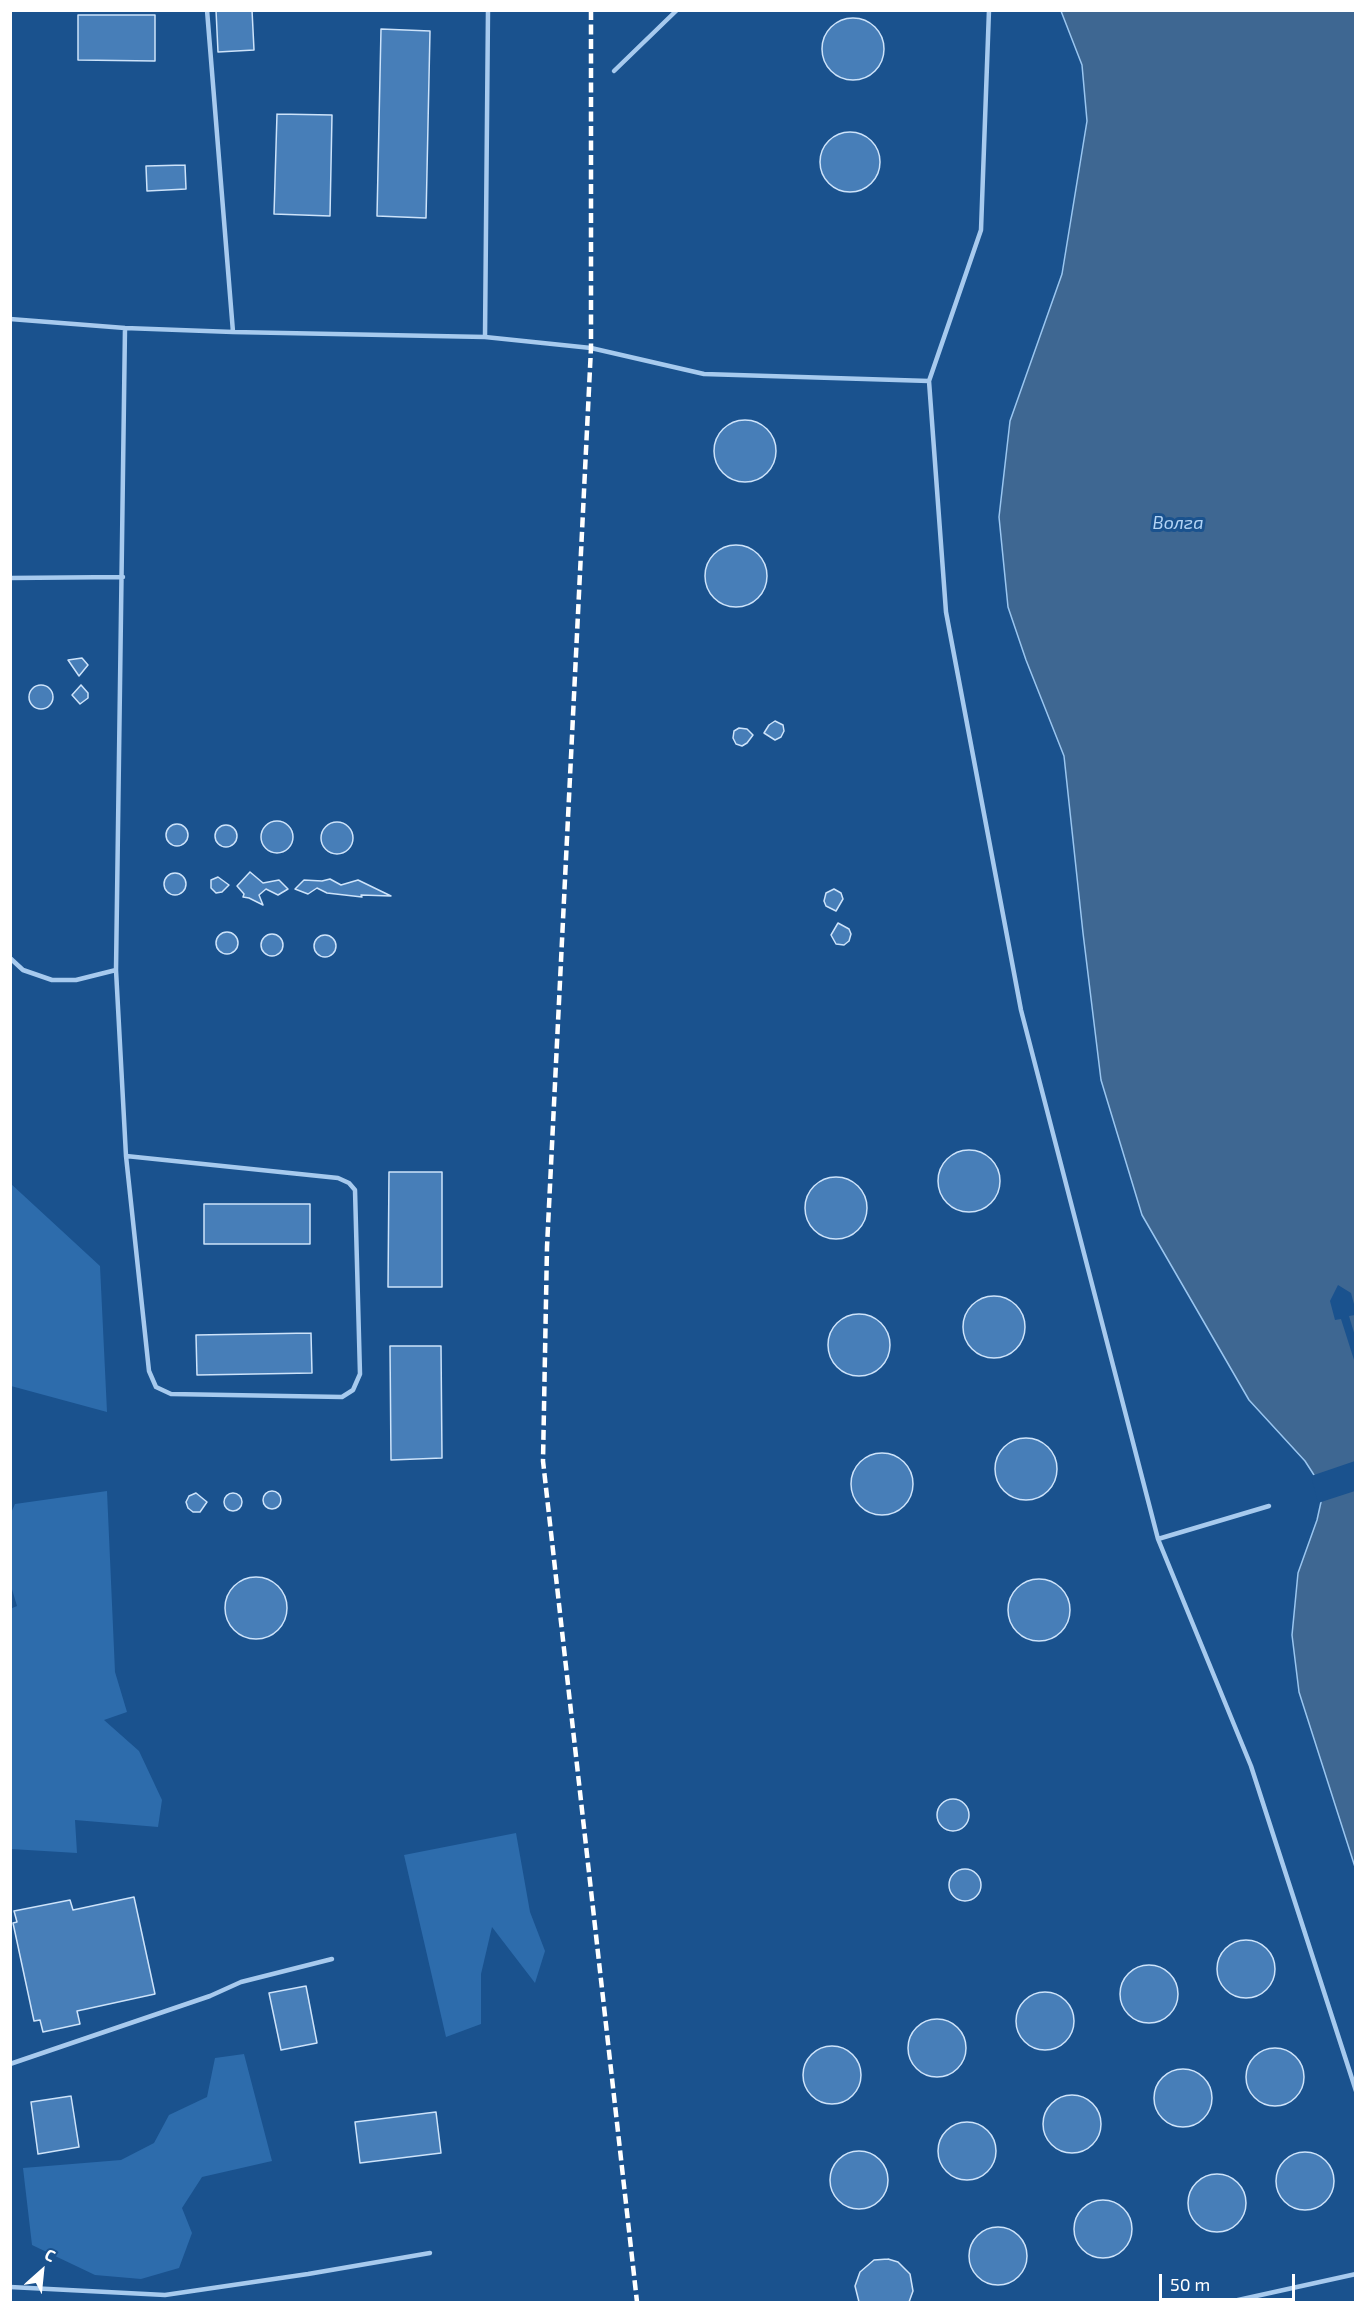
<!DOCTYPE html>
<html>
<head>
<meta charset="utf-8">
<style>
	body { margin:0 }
	#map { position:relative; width:1366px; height:2313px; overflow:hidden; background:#1a528e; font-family:"Exo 2",sans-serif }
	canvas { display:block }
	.frame { position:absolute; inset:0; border:12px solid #fff; pointer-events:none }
	.north { position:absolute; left:12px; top:2241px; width:60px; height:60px; -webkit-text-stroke:4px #1a528e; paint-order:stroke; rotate:27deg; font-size:16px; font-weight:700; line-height:24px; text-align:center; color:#fff }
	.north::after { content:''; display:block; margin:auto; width:21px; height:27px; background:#fff; clip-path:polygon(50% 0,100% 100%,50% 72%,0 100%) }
	.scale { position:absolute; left:1159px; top:2274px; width:136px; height:27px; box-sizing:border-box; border:3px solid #fff; border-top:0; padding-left:8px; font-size:18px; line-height:21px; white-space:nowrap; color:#fff; -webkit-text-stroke:4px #1a528e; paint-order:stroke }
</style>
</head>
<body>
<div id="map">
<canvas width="1366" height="2313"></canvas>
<div class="frame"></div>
<div class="north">С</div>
<div class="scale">50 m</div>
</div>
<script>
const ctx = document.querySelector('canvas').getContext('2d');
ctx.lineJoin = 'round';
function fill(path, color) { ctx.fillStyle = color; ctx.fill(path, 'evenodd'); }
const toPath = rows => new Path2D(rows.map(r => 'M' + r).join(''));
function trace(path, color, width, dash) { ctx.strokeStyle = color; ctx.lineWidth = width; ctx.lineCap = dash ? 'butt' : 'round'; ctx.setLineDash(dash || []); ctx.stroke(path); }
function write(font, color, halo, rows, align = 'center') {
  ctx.font = font + ' "Exo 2",sans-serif'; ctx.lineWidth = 6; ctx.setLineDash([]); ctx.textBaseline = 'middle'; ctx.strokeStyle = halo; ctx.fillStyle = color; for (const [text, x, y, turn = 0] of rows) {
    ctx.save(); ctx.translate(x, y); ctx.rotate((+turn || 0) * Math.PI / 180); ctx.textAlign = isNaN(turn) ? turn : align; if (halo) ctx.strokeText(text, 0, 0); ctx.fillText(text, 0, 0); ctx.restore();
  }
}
fill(toPath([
	[10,1183,100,1266,107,1412,11,1386],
	[107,1491,115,1672,127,1712,104,1720,139,1751,162,1800,158,1827,75,1820,77,1853,11,1849,10,1609,17,1606,11,1586,11,1513,15,1504],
	[516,1833,530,1912,545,1951,535,1983,492,1927,481,1974,481,2024,446,2037,404,1855],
	[244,2054,272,2161,202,2177,182,2208,192,2233,179,2268,141,2279,95,2275,32,2245,23,2168,121,2160,154,2143,169,2115,207,2097,215,2058]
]), '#2d6cac');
const water = toPath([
	[1061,11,1355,11,1355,1867,1299,1692,1292,1635,1298,1573,1317,1520,1321,1502,1314,1475,1305,1461,1249,1400,1142,1215,1101,1080,1083,933,1064,756,1026,660,1008,607,999,517,1010,421,1062,274,1087,121,1082,65,1061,11]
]);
fill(water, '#3e6792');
trace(water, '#9ac6f0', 1.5);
fill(toPath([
	[1338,1285,1351,1293,1355,1308,1355,1315,1349,1316,1355,1336,1355,1363,1341,1319,1335,1320,1330,1301],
	[1355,1461,1355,1491,1318,1503,1311,1476]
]), '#1a528e');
const building = toPath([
	[216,10,252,10,254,50,218,52,216,10],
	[78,15,155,15,155,61,78,60,78,15],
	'822 49a31 31 0 1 1 62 0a31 31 0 1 1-62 0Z',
	[381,29,430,31,426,218,377,216,381,29],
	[277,114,332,115,330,216,274,214,277,114],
	'820 162a30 30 0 1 1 60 0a30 30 0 1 1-60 0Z',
	[185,165,186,189,147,191,146,166,185,165],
	'714 451a31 31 0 1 1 62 0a31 31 0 1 1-62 0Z',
	'705 576a31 31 0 1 1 62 0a31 31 0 1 1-62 0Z',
	[82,658,88,665,79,676,68,660,82,658],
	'29 697a12 12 0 1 1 24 0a12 12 0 1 1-24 0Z',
	[81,685,88,693,88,698,80,704,72,695,81,685],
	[775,721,783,725,784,731,781,737,775,740,764,733,769,725,775,721],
	[739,728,747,729,753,735,747,743,742,746,736,744,733,738,734,731,739,728],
	'261 837a16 16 0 1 1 32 0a16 16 0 1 1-32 0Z',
	'321 838a16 16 0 1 1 32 0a16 16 0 1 1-32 0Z',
	'166 835a11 11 0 1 1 22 0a11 11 0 1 1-22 0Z',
	'215 836a11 11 0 1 1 22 0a11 11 0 1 1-22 0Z',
	[250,872,263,883,279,880,288,889,278,895,266,889,259,895,263,905,249,898,243,897,244,894,237,886,250,872],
	'164 884a11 11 0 1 1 22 0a11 11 0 1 1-22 0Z',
	[218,877,229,885,222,892,216,893,211,888,211,880,218,877],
	[330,879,341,885,358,880,391,896,361,895,362,897,327,893,317,888,308,894,295,889,304,880,322,881,330,879],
	[834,889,841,893,843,899,836,911,826,906,824,901,826,893,834,889],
	[838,923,849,929,851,934,849,941,844,945,836,944,831,935,838,923],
	'216 943a11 11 0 1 1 22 0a11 11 0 1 1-22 0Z',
	'261 945a11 11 0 1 1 22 0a11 11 0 1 1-22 0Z',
	'314 946a11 11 0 1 1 22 0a11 11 0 1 1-22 0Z',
	'938 1181a31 31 0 1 1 62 0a31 31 0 1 1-62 0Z',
	[389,1172,442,1172,442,1287,388,1287,389,1172],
	'805 1208a31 31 0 1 1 62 0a31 31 0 1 1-62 0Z',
	[204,1204,310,1204,310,1244,204,1244,204,1204],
	'963 1327a31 31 0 1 1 62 0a31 31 0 1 1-62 0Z',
	'828 1345a31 31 0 1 1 62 0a31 31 0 1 1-62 0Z',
	[311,1333,312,1373,197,1375,196,1335,311,1333],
	[390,1346,441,1346,442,1458,391,1460,390,1346],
	'995 1469a31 31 0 1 1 62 0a31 31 0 1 1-62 0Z',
	'851 1484a31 31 0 1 1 62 0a31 31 0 1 1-62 0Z',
	'263 1500a9 9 0 1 1 18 0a9 9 0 1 1-18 0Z',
	'224 1502a9 9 0 1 1 18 0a9 9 0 1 1-18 0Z',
	[196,1493,207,1502,200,1512,193,1512,188,1508,186,1502,189,1496,196,1493],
	'225 1608a31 31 0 1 1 62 0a31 31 0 1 1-62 0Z',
	'1008 1610a31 31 0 1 1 62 0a31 31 0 1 1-62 0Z',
	'937 1815a16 16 0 1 1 32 0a16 16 0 1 1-32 0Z',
	'949 1885a16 16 0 1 1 32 0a16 16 0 1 1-32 0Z',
	[134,1897,155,1994,77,2011,80,2024,43,2032,40,2020,34,2021,13,1923,17,1922,14,1911,70,1900,73,1910,134,1897],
	'1217 1969a29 29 0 1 1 58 0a29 29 0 1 1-58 0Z',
	'1120 1994a29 29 0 1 1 58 0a29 29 0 1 1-58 0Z',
	[306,1986,317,2043,281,2050,269,1993,306,1986],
	'1016 2021a29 29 0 1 1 58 0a29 29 0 1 1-58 0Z',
	'908 2048a29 29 0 1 1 58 0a29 29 0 1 1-58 0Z',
	'803 2075a29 29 0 1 1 58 0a29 29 0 1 1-58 0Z',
	'1246 2077a29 29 0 1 1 58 0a29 29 0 1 1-58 0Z',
	'1154 2098a29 29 0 1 1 58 0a29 29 0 1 1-58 0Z',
	'1043 2124a29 29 0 1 1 58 0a29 29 0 1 1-58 0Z',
	[71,2096,79,2147,38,2154,31,2102,71,2096],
	[436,2112,441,2153,360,2163,355,2122,436,2112],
	'938 2151a29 29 0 1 1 58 0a29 29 0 1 1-58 0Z',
	'830 2180a29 29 0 1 1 58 0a29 29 0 1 1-58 0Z',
	'1276 2181a29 29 0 1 1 58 0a29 29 0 1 1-58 0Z',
	'1188 2203a29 29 0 1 1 58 0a29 29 0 1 1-58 0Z',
	'1074 2229a29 29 0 1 1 58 0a29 29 0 1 1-58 0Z',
	'969 2256a29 29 0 1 1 58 0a29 29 0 1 1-58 0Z',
	[888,2259,898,2262,910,2274,913,2291,909,2302,859,2302,855,2286,860,2272,874,2260,888,2259]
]);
fill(building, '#477eb8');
trace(building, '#cde3fa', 1.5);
trace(toPath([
	[207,10,233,332],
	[989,10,981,230,929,381,946,612,1021,1010,1158,1539,1269,1506],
	[614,71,677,10],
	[10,319,125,328,233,332,485,337,591,348,704,374,929,381],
	[125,328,116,970,126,1156,149,1371,156,1387,171,1394,342,1397,353,1390,360,1374,355,1190,349,1183,338,1178,126,1156],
	[485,337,488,10],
	[10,578,123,577],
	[10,958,23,970,52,980,76,980,116,970],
	[1158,1539,1251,1766,1356,2091],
	[10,2064,210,1996,241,1982,332,1959],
	[10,2287,165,2295,308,2274,430,2253],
	[1229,2302,1356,2274]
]), '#a7caee', 4.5);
trace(toPath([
	[591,10,591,348,547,1247,543,1461,637,2302]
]), '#fff', 4.5, [10, 4.5]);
write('italic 18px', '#b3d4f5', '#1a528e', [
	["Волга",1178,523]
]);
</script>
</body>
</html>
